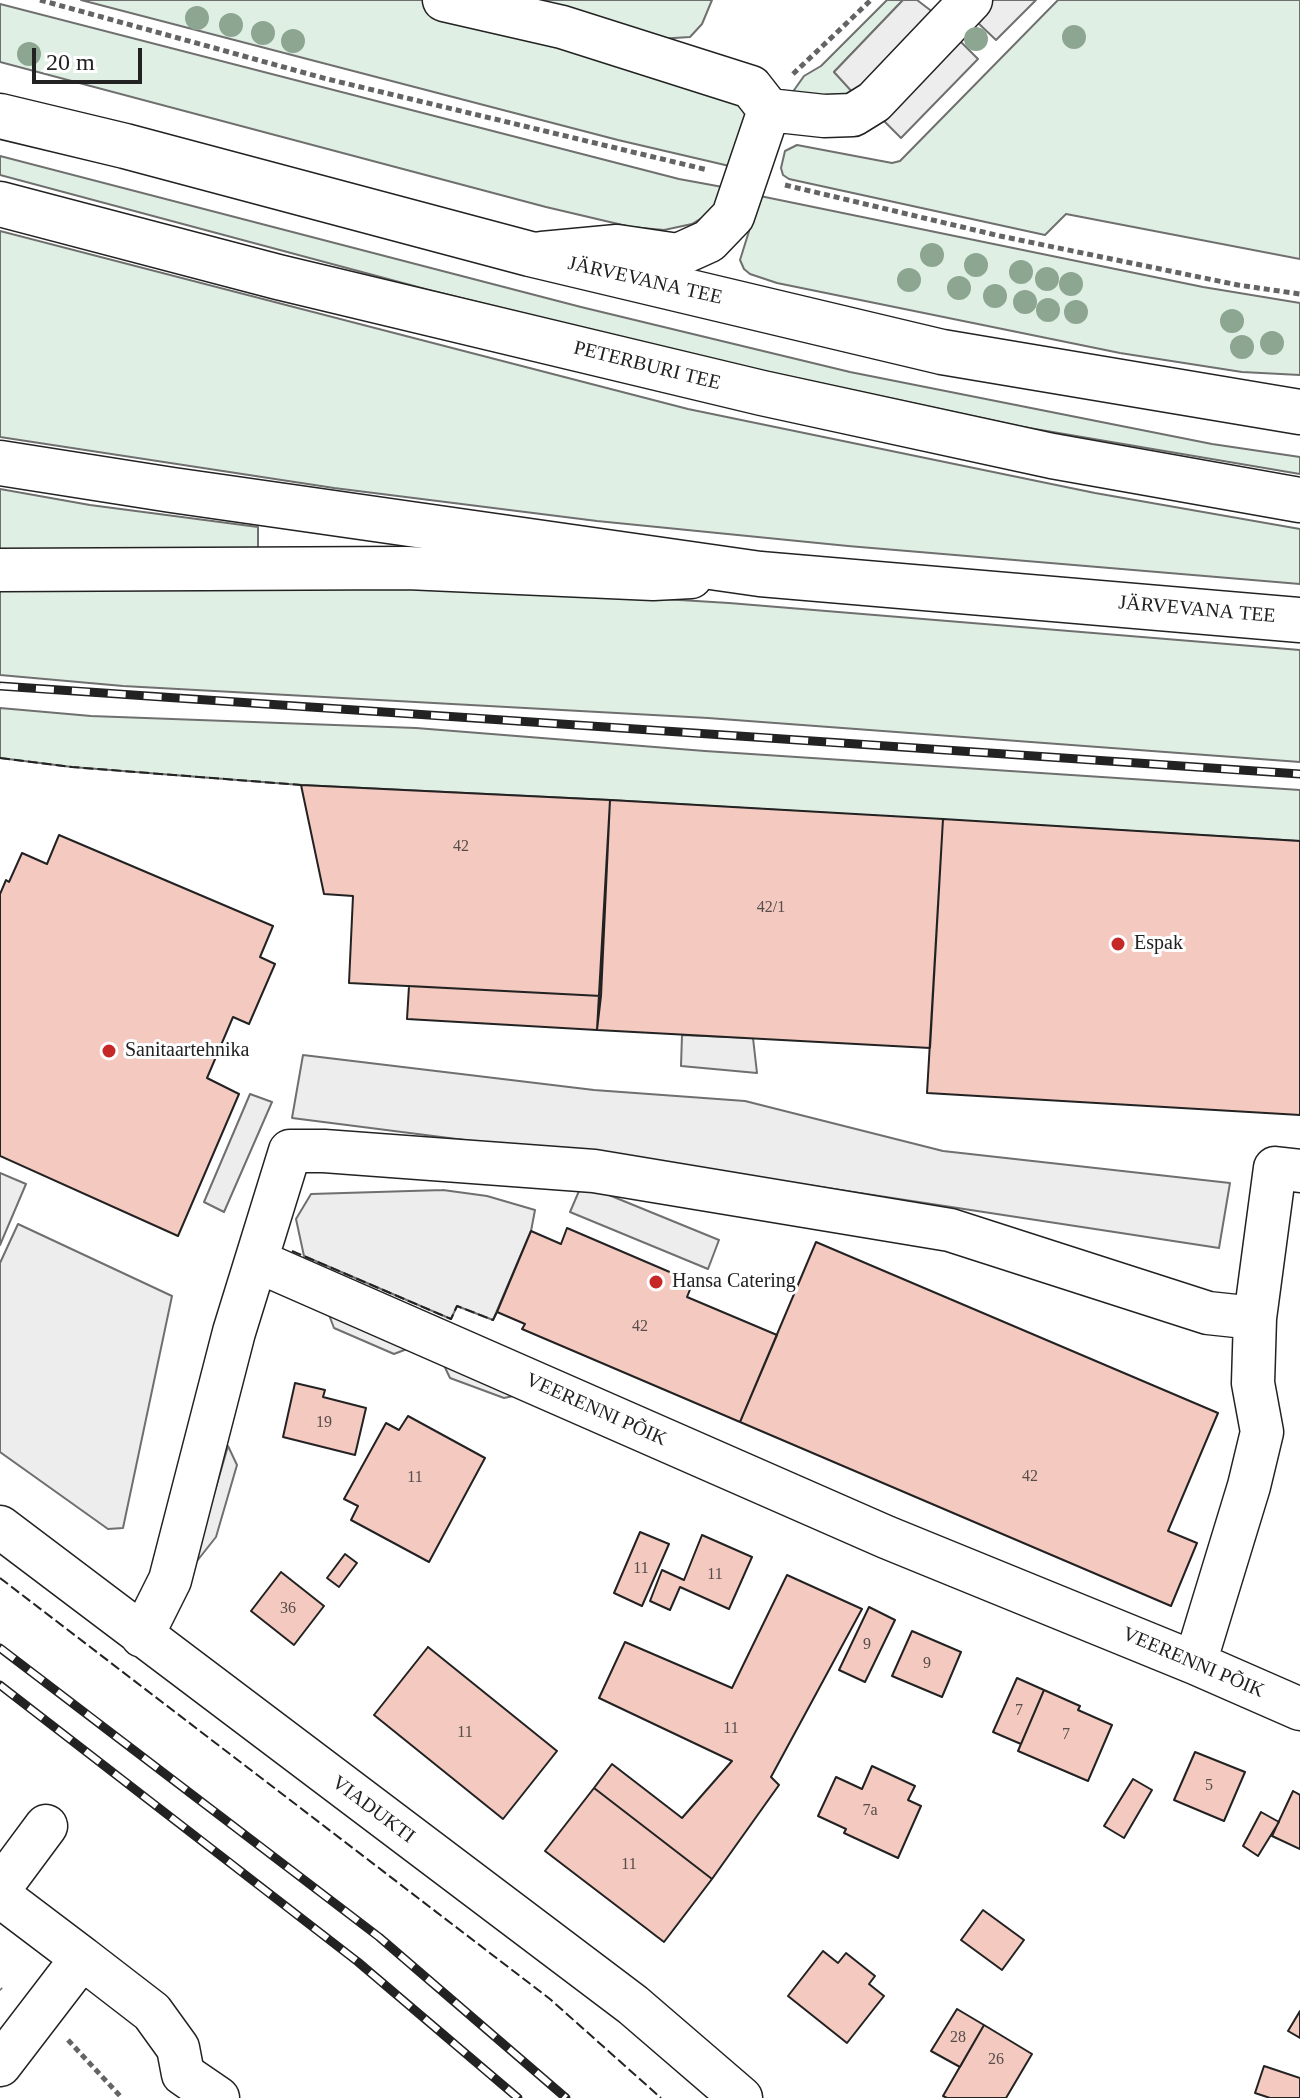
<!DOCTYPE html>
<html>
<head>
<meta charset="utf-8">
<style>
	body { margin:0 }
	#map { position:relative; width:1300px; height:2098px; overflow:hidden; background:#fff; font-family:"Times New Roman",serif }
	canvas { display:block }
	.scale { position:absolute; left:32px; top:48px; width:110px; height:36px; box-sizing:border-box; border:4px solid #222; border-top:0; padding-left:10px; font-size:24px; line-height:28px; white-space:nowrap; color:#222; -webkit-text-stroke:6px #fff; paint-order:stroke }
</style>
</head>
<body>
<div id="map">
<canvas width="1300" height="2098"></canvas>
<div class="scale">20 m</div>
</div>
<script>
const ctx = document.querySelector('canvas').getContext('2d');
ctx.lineJoin = 'round';
function fill(path, color) { ctx.fillStyle = color; ctx.fill(path, 'evenodd'); }
const toPath = rows => new Path2D(rows.map(r => 'M' + r).join(''));
function trace(path, color, width, dash) { ctx.strokeStyle = color; ctx.lineWidth = width; ctx.lineCap = dash ? 'butt' : 'round'; ctx.setLineDash(dash || []); ctx.stroke(path); }
function write(font, color, halo, rows, align = 'center') {
  ctx.font = font + ' "Times New Roman",serif'; ctx.lineWidth = 6; ctx.setLineDash([]); ctx.textBaseline = 'middle'; ctx.strokeStyle = halo; ctx.fillStyle = color; for (const [text, x, y, turn = 0] of rows) {
    ctx.save(); ctx.translate(x, y); ctx.rotate((+turn || 0) * Math.PI / 180); ctx.textAlign = isNaN(turn) ? turn : align; if (halo) ctx.strokeText(text, 0, 0); ctx.fillText(text, 0, 0); ctx.restore();
  }
}
const green = toPath([
	[81,0,712,0,702,24,690,37,658,39,739,99,749,116,738,168,618,140,81,0],
	[887,0,903,0,834,72,852,90,853,97,792,93,804,76,821,66,887,0],
	[1058,0,1300,0,1300,259,1066,214,1045,235,789,179,783,175,781,168,785,151,797,145,892,163,900,161,1058,0],
	[0,4,679,179,728,188,725,195,705,216,692,224,664,230,631,227,546,207,0,62,0,4],
	[0,156,581,307,850,372,1212,444,1300,457,1300,474,1023,427,699,357,429,290,0,175,0,156],
	[760,196,1203,287,1300,303,1300,375,1242,372,1120,353,777,283,750,274,744,269,740,260,760,196],
	[0,231,688,409,1095,493,1300,529,1300,584,848,546,597,521,334,488,0,437,0,231],
	[0,489,90,505,258,527,258,551,0,553,0,489],
	[386,582,729,603,1300,650,1300,762,708,718,123,686,0,675,0,587,386,582],
	[0,708,91,716,416,728,705,751,1300,790,1300,841,610,800,301,785,72,767,0,758,0,708]
]);
fill(green, '#e0efe3');
trace(green, '#6f6f6f', 2);
const parking = toPath([
	[903,0,917,0,934,13,854,94,834,72,903,0],
	[993,0,1036,0,996,40,977,22,972,22,993,0],
	[960,41,978,59,901,138,883,120,960,41],
	[682,1035,753,1038,757,1073,681,1066,682,1035],
	[303,1055,594,1090,745,1101,943,1151,1230,1183,1219,1248,755,1177,292,1118,303,1055],
	[250,1094,272,1102,224,1212,204,1202,250,1094],
	[0,1173,26,1184,0,1245,0,1173],
	[582,1184,719,1240,708,1269,570,1212,582,1184],
	[443,1190,487,1196,535,1210,531,1231,493,1320,457,1306,451,1319,304,1256,296,1219,311,1194,443,1190],
	[18,1224,172,1296,123,1528,108,1529,0,1452,0,1263,18,1224],
	[326,1307,527,1393,504,1398,450,1378,441,1359,412,1347,394,1354,334,1328,326,1307],
	[228,1446,237,1465,216,1537,193,1566,228,1446]
]);
fill(parking, '#ededed');
trace(parking, '#6f6f6f', 2);
const building = toPath([
	[301,785,610,800,601,996,349,983,353,896,324,894,301,785],
	[610,800,943,819,930,1048,597,1030,610,800],
	[943,819,1300,841,1300,1115,927,1093,943,819],
	[59,835,273,926,260,957,275,964,249,1024,233,1017,207,1078,239,1094,178,1236,0,1156,0,894,6,880,9,882,22,853,47,864,59,835],
	[409,986,601,996,597,1030,407,1019,409,986],
	[567,1228,693,1282,687,1297,777,1335,740,1422,522,1329,525,1324,497,1312,531,1231,561,1244,567,1228],
	[816,1242,1218,1413,1168,1531,1197,1543,1171,1606,740,1422,816,1242],
	[295,1383,325,1390,323,1397,366,1408,355,1455,283,1437,295,1383],
	[408,1416,485,1458,429,1562,351,1520,358,1506,344,1499,386,1423,399,1430,408,1416],
	[640,1532,669,1544,642,1606,614,1593,640,1532],
	[702,1535,752,1557,729,1609,680,1587,670,1610,650,1601,662,1570,684,1580,702,1535],
	[345,1554,357,1563,339,1587,327,1578,345,1554],
	[281,1572,324,1606,294,1645,251,1611,281,1572],
	[787,1575,862,1609,771,1777,779,1785,712,1879,594,1788,612,1764,682,1818,732,1761,599,1698,625,1642,732,1688,787,1575],
	[869,1607,895,1620,865,1682,839,1670,869,1607],
	[912,1631,961,1652,942,1697,892,1676,912,1631],
	[428,1647,557,1751,503,1819,374,1715,428,1647],
	[1017,1678,1044,1690,1021,1744,993,1732,1017,1678],
	[1044,1690,1080,1706,1078,1710,1112,1725,1088,1781,1018,1751,1044,1690],
	[1195,1752,1245,1772,1224,1821,1174,1800,1195,1752],
	[872,1766,915,1786,908,1800,921,1806,898,1858,844,1833,846,1829,818,1816,836,1777,862,1789,872,1766],
	[1133,1779,1152,1790,1124,1838,1104,1826,1133,1779],
	[594,1788,712,1879,664,1942,545,1851,594,1788],
	[1293,1791,1300,1795,1300,1849,1272,1836,1293,1791],
	[1261,1812,1279,1822,1258,1856,1243,1846,1261,1812],
	[983,1910,1024,1940,1002,1970,961,1940,983,1910],
	[823,1951,838,1963,846,1953,875,1976,869,1984,884,1996,847,2043,788,1996,823,1951],
	[957,2009,984,2025,960,2067,931,2051,957,2009],
	[1300,2011,1300,2038,1288,2031,1300,2011],
	[984,2025,1032,2054,1006,2098,947,2098,943,2096,984,2025],
	[1264,2066,1300,2078,1300,2098,1270,2098,1255,2093,1264,2066]
]);
fill(building, '#f3c9c0');
trace(building, '#222', 2);
const minor = toPath([
	[444,0,562,27,751,87,769,110,733,216,709,241,678,255,617,246,542,253],
	[769,110,824,116,853,115,874,102,971,0],
	[0,570,407,568,653,579,691,577],
	[257,1261,886,1537,1195,1663,1300,1709],
	[1255,1318,1275,1168,1300,1171],
	[0,1527,633,2005,741,2098],
	[142,1636,170,1580,234,1332,290,1151,324,1151,594,1171,950,1230,1208,1313,1255,1318,1253,1383,1262,1432,1249,1486,1195,1663],
	[0,1888,46,1826],
	[0,1896,82,1958,0,2065],
	[82,1958,152,2012,178,2048,183,2074,218,2098]
]);
const major = toPath([
	[0,463,172,490,760,574,1300,620]
]);
const highway = toPath([
	[0,116,125,146,530,254,942,352,1300,412],
	[0,204,278,277,762,393,1052,456,1300,500]
]);
trace(minor, '#222', 45);
trace(major, '#222', 47);
trace(highway, '#222', 47);
trace(toPath([
	[40,0,327,79,708,170],
	[793,74,871,0],
	[785,185,1000,236,1238,285,1300,294],
	[0,1989,1,1990],
	[68,2040,122,2098]
]), '#646464', 5, [6, 4]);
trace(minor, '#fff', 42);
trace(major, '#fff', 44);
trace(highway, '#fff', 44);
const rail = toPath([
	[0,686,1300,774],
	[0,1648,379,1937,566,2098],
	[0,1685,358,1962,518,2098]
]);
trace(rail, '#222', 9);
trace(rail, '#fff', 6, [18]);
trace(toPath([
	[0,758,72,767,301,785],
	[292,1251,451,1319,457,1306,493,1320,497,1312],
	[0,1578,550,1999,661,2098]
]), '#222', 2, [10, 4]);
ctx.fillStyle = '#8da692';
for (const [x, y] of [
	[197,18],
	[231,25],
	[263,33],
	[1074,37],
	[976,39],
	[293,41],
	[29,54],
	[932,255],
	[976,265],
	[1021,272],
	[1047,279],
	[909,280],
	[1071,284],
	[959,288],
	[995,296],
	[1025,302],
	[1048,310],
	[1076,312],
	[1232,321],
	[1272,343],
	[1242,347]
]) { ctx.beginPath(); ctx.arc(x, y, 12, 0, 2 * Math.PI); ctx.fill(); }
for (const [x, y, r, color] of [
	[1118,944,8,"#c62828"],
	[109,1051,8,"#c62828"],
	[656,1282,8,"#c62828"]
]) { const dot = new Path2D(); dot.arc(x, y, r, 0, 2 * Math.PI); ctx.fillStyle = color; ctx.fill(dot); trace(dot, '#fff', 3); }
write('16px', '#564c4a', null, [
	["42",461,847],
	["42/1",771,908],
	["42",640,1327],
	["19",324,1423],
	["42",1030,1477],
	["11",415,1478],
	["11",641,1569],
	["11",715,1575],
	["36",288,1609],
	["9",867,1645],
	["9",927,1664],
	["7",1019,1711],
	["11",731,1729],
	["11",465,1733],
	["7",1066,1735],
	["5",1209,1786],
	["7a",870,1811],
	["11",629,1865],
	["28",958,2038],
	["26",996,2060]
]);
write('20px', '#222', '#fff', [
	["JÄRVEVANA TEE",645,281,13],
	["PETERBURI TEE",647,366,14],
	["JÄRVEVANA TEE",1197,610,5],
	["VEERENNI PÕIK",596,1410,24],
	["VEERENNI PÕIK",1193,1663,23],
	["VIADUKTI",373,1810,37]
]);
write('20px', '#222', '#fff', [
	["Espak",1134,944],
	["Sanitaartehnika",125,1051],
	["Hansa Catering",672,1282]
], 'left');
</script>
</body>
</html>
